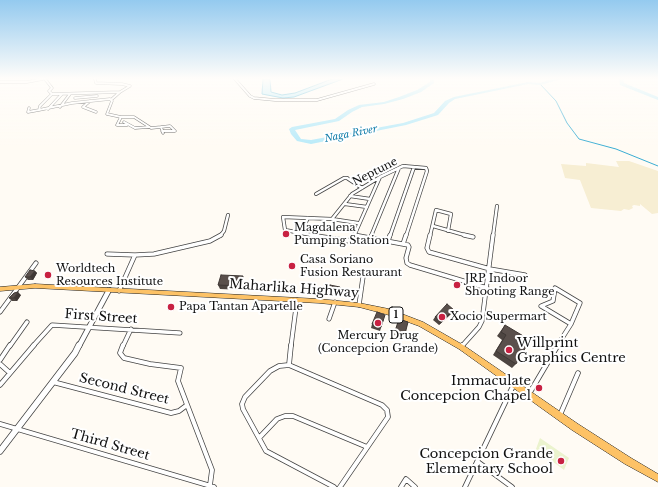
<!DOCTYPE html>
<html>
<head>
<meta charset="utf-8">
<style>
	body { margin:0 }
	canvas { display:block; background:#fffbf4 }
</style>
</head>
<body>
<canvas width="658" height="487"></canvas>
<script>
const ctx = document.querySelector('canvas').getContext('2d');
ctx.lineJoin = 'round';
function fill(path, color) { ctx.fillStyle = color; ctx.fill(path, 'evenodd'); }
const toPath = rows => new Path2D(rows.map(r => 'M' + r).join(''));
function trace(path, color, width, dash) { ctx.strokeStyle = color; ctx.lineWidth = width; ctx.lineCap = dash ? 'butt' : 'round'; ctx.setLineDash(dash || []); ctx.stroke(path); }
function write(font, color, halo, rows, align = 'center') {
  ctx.font = font + ' "Libre Baskerville",serif'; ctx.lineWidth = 4; ctx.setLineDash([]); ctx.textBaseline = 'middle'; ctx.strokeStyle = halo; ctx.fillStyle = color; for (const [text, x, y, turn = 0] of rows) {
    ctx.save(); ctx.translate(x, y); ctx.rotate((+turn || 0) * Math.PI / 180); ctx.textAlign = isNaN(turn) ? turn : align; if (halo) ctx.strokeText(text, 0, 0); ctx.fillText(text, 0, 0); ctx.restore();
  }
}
fill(toPath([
	[616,161,629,161,658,171,658,213,652,214,640,204,640,206,634,205,632,206,633,208,629,210,624,209,621,211,591,208,580,180,565,178,561,164,586,166,586,163,619,167]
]), '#f7eed3');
fill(toPath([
	[540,438,569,458,564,470,536,449]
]), '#ebf3ce');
const water = toPath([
	[263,79,270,79,271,92,282,95,295,93,332,79,343,79,294,97,283,98,262,94,263,79]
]);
fill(water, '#b7eaf9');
trace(water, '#3aadd3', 1);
trace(toPath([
	[540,84,556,101,567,123,579,139,616,149,658,166]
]), '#3aadd3', 1);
fill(toPath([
	[430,79,434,79,434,83,421,92,403,99,384,104,362,107,352,112,339,121,295,130,301,139,311,140,403,123,434,113,445,101,454,97,528,82,540,83,553,79,561,79,540,85,528,84,455,99,449,103,438,115,406,125,311,144,297,141,291,134,289,129,292,127,335,119,348,110,359,105,384,102,399,97,417,90,430,82,430,79],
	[619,79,623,79,624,83,658,97,658,100,620,85,619,79]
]), '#b7eaf9');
const minorFar3 = toPath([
	[45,79,52,88,49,91,52,94,40,106,39,110,72,103,110,99,112,101,107,114,121,117,134,117,151,128,161,127,163,133],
	[95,79,96,83,122,84,130,86,120,92],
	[235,79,250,96,254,98,275,100,317,100,374,84],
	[0,82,27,82,43,79],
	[52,94,120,92,112,99],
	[75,98,97,96],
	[90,101,83,107,96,112],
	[60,107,70,94],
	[29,108,28,112,39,110],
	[48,109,62,94],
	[121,117,117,125,127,125],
	[124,122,135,128,149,127],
	[161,127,170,126,175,131,162,131]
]);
const minorFar2 = toPath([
	[316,194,344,178,347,178,362,188],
	[350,196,370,199],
	[345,204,367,207],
	[332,219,352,194,380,177,403,166,426,168,427,171,406,236],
	[433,226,468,236],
	[300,233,308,218],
	[354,235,357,236],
	[220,236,224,231,228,215],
	[317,236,285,230,283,217,332,219,358,223],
	[354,236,380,177],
	[371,236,399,168],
	[390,236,414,167],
	[430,236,436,210,451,214,448,231],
	[493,236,497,206]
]);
const minorFar1 = toPath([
	[311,235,349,241,354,235],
	[354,235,408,245,409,247,406,258,407,263,410,265,487,288],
	[430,235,427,248,429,252,490,269,525,275],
	[464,235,473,237],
	[370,239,372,235],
	[388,241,390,235],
	[403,244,406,235],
	[107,254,135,255],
	[555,288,580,303,571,324,541,306,553,301,555,288],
	[119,291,135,255,154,254,210,241,221,235],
	[359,305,363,277],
	[0,312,36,263],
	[329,319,335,302],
	[10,346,27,322],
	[33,346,52,325,180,333],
	[123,346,131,329],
	[291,346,297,300],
	[462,346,479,327,482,321,493,235],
	[557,346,571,324]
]);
const minor = toPath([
	[123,345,120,353,124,358,150,364,181,368,178,381,212,470,210,485],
	[461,347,462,345],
	[0,360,10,345],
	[0,364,10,373],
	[289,365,291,345],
	[53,382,171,413,179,411,187,405],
	[0,385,34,345],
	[529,394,558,345],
	[560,415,578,373],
	[0,424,214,487],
	[259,438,277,419,285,416,293,416,367,447],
	[478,462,512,487],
	[334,487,266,451,243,409,242,404,245,397,270,371,279,366,289,365,382,405,387,410,388,417,340,487],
	[401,487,406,479,415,487],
	[465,487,514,384]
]);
const tertiaryFar1 = toPath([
	[79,346,109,290]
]);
const tertiary = toPath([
	[0,451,75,353,79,345]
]);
const primary = toPath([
	[35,284,319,299,359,303,389,309,423,322,463,345,578,424,631,458,658,474,658,482,625,464,572,430,459,349,419,326,389,315,359,307,319,303,35,288,0,291,0,287,35,284]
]);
trace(minorFar3, '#444', 3);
trace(minorFar2, '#444', 4);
trace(minorFar1, '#444', 5);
trace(minor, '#444', 5.5);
trace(tertiaryFar1, '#444', 6);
trace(tertiary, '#444', 7);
trace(primary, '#222', 1);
trace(minorFar3, '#fff', 2);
trace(minorFar2, '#fff', 2.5);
trace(minorFar1, '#fff', 3.5);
trace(minor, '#fff', 4);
trace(tertiaryFar1, '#fff', 4.5);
trace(tertiary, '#fff', 5.5);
fill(primary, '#fdc266');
fill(toPath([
	[35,271,37,273,33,280,28,280,25,277],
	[244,280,242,290,220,289,218,285],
	[340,287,338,296,328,295,328,292],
	[21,295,17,301,12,301,9,298],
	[452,313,439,325,433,320,435,317],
	[384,319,380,331,371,328,372,324],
	[399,319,408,322,403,338,394,335],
	[505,325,516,364,512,368,493,355,502,340,497,336]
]), '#4d4541');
fill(toPath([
	[35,271,37,273,33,280,30,277],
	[243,276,244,280,242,290,241,286],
	[18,292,21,295,17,301,14,298],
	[454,310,452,313,439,325,441,321]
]), '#3f3835');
const building = toPath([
	[30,270,35,271,30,277,25,277,30,270],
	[221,275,243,276,241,286,218,285,221,275],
	[330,285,340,287,338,294,328,292,330,285],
	[18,292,14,298,9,298,14,293,18,292],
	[447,304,454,310,441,321,435,317,447,304],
	[377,312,385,315,381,327,372,324,377,312],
	[399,319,408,322,405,334,395,331,399,319],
	[505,325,530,340,516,364,496,351,506,335,501,332,505,325]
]);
fill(building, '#5a504c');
trace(building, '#3f3835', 1);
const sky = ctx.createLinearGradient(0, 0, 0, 148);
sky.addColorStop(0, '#94caef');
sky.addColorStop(0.53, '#fffdfa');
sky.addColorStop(1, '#fffdfa00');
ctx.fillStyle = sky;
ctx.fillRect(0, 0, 658, 148);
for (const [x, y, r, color] of [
	[286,234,4,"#c82142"],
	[292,266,4,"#c82142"],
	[48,275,4,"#c82142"],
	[457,285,4,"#c82142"],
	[171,307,4,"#c82142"],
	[442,317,4,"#c82142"],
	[378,323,4,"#c82142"],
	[509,350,4,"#c82142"],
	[539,388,4,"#c82142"],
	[561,461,4,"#c82142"]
]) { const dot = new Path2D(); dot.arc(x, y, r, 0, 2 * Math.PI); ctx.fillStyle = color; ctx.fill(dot); trace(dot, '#fff', 1.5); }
write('italic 10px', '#137eaa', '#fff', [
	["Naga River",351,134,-11]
]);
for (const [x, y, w] of [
	[396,315,14]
]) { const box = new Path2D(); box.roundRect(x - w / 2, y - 8, w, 16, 3); ctx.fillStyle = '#fff'; ctx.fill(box); trace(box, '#111', 1); }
write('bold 10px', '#111', null, [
	["1",396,315]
]);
write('11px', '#111', '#fff', [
	["Neptune",375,172,-27]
]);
write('11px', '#111', '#fff', [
	["Magdalena",294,228],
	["Pumping Station",294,241],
	["Casa Soriano",300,260],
	["Fusion Restaurant",300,273],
	["Worldtech",56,269],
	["Resources Institute",56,282],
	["JRP Indoor",465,279],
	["Shooting Range",465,292],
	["Papa Tantan Apartelle",179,307],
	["Xocio Supermart",450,317],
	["Mercury Drug",378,336,"center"],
	["(Concepcion Grande)",378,349,"center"]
], 'left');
write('13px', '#111', '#fff', [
	["Maharlika Highway",294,289,4],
	["First Street",101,317,4],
	["Second Street",124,389,14],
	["Third Street",110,445,16]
]);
write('13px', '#111', '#fff', [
	["Willprint",517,343,"left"],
	["Graphics Centre",517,358,"left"],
	["Immaculate",531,381],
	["Concepcion Chapel",531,396],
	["Concepcion Grande",553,454],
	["Elementary School",553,469]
], 'right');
</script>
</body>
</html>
